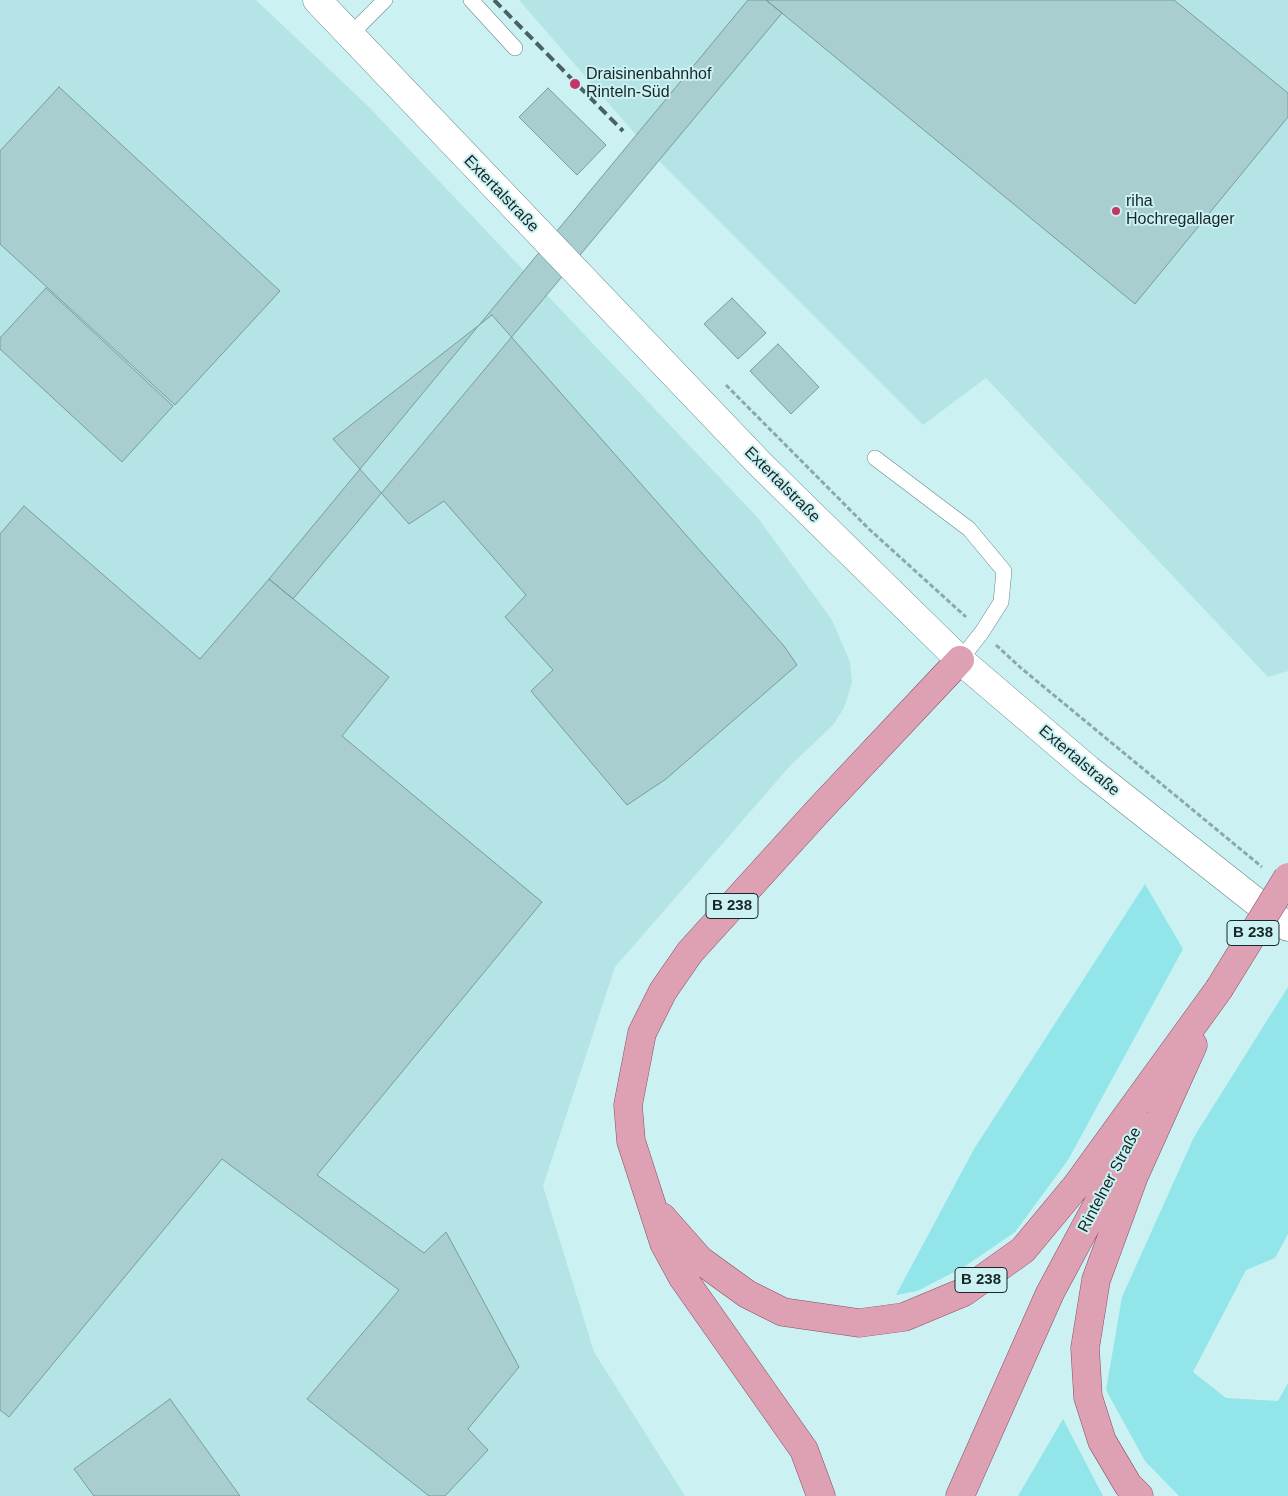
<!DOCTYPE html>
<html>
<head>
<meta charset="utf-8">
<style>
	body { margin:0 }
	canvas { display:block; background:#cbf1f3 }
</style>
</head>
<body>
<canvas width="1288" height="1496"></canvas>
<script>
const ctx = document.querySelector('canvas').getContext('2d');
ctx.lineJoin = 'round';
function fill(path, color) { ctx.fillStyle = color; ctx.fill(path, 'evenodd'); }
const toPath = rows => new Path2D(rows.map(r => 'M' + r).join(''));
function trace(path, color, width, dash) { ctx.strokeStyle = color; ctx.lineWidth = width; ctx.lineCap = dash ? 'butt' : 'round'; ctx.setLineDash(dash || []); ctx.stroke(path); }
function write(font, color, halo, rows, align = 'center') {
  ctx.font = font + ' Arial,sans-serif'; ctx.lineWidth = 4; ctx.setLineDash([]); ctx.textBaseline = 'middle'; ctx.strokeStyle = halo; ctx.fillStyle = color; for (const [text, x, y, turn = 0] of rows) {
    ctx.save(); ctx.translate(x, y); ctx.rotate((+turn || 0) * Math.PI / 180); ctx.textAlign = isNaN(turn) ? turn : align; if (halo) ctx.strokeText(text, 0, 0); ctx.fillText(text, 0, 0); ctx.restore();
  }
}
fill(toPath([
	[0,0,256,0,369,107,758,518,832,620,850,662,852,682,844,708,833,725,790,766,615,967,543,1186,594,1352,685,1496,0,1496],
	[519,0,1288,0,1288,671,1268,677,986,378,923,425,656,158]
]), '#b5e4e6');
fill(toPath([
	[1145,884,1183,949,1068,1160,1015,1232,964,1267,917,1291,896,1295,974,1149],
	[1288,987,1288,1234,1275,1258,1246,1270,1193,1372,1226,1398,1278,1401,1288,1383,1288,1496,1179,1496,1145,1461,1106,1390,1122,1297,1194,1137],
	[1063,1419,1103,1496,1018,1496]
]), '#92e5e9');
const building = toPath([
	[748,0,766,0,782,13,293,599,269,579,748,0],
	[766,0,1174,0,1288,93,1288,117,1135,304,766,0],
	[59,87,280,291,175,405,0,244,0,151,59,87],
	[548,88,606,145,577,175,519,117,548,88],
	[46,288,173,406,122,462,0,349,0,338,46,288],
	[732,298,766,333,738,359,704,324,732,298],
	[492,315,784,646,797,665,666,779,627,805,531,691,553,670,505,617,526,595,444,501,409,524,333,439,492,315],
	[778,344,819,387,791,414,750,371,778,344],
	[24,506,200,659,269,579,389,677,342,736,542,902,317,1175,424,1253,446,1232,519,1367,468,1429,488,1450,445,1496,429,1496,307,1399,399,1290,222,1159,9,1417,0,1410,0,534,24,506],
	[170,1399,240,1496,94,1496,74,1469,170,1399]
]);
fill(building, '#a9ced0');
trace(building, '#799c9e', 1);
const service = toPath([
	[471,0,515,48],
	[350,35,385,0],
	[875,458,969,529,1004,571,1001,602,982,632,960,660]
]);
const secondary = toPath([
	[317,0,759,463,960,660,1089,770,1288,927]
]);
const primary = toPath([
	[662,1217,700,1260,747,1294,783,1312,859,1323,904,1317,964,1292,1023,1250,1077,1185,1219,989],
	[821,1496,804,1450,683,1278,664,1243,631,1141,628,1105,642,1033,663,991,690,952,818,811,960,660],
	[960,1496,1050,1293,1140,1125],
	[1139,1496,1128,1485,1102,1441,1088,1397,1085,1348,1096,1280,1134,1176,1193,1045]
]);
trace(service, '#648789', 16);
trace(secondary, '#648789', 29);
trace(primary, '#894d60', 29);
trace(toPath([
	[726,385,869,529,966,617],
	[996,645,1021,668,1262,867]
]), '#8ba8aa', 3, [5, 2.5]);
trace(service, '#fff', 15);
trace(secondary, '#fff', 28);
trace(primary, '#dda1b3', 28);
trace(toPath([
	[494,0,623,131]
]), '#4b6161', 4, [10, 5]);
const primaryBridge = toPath([
	[1219,989,1288,877]
]);
trace(primaryBridge, '#894d60', 29, []);
trace(primaryBridge, '#dda1b3', 28);
for (const [x, y, r, color] of [
	[575,84,6,"#c23669"],
	[1116,211,5,"#c23669"]
]) { const dot = new Path2D(); dot.arc(x, y, r, 0, 2 * Math.PI); ctx.fillStyle = color; ctx.fill(dot); trace(dot, '#cbf1f3', 2); }
for (const [x, y, w] of [
	[732,906,52],
	[1253,933,52],
	[981,1280,52]
]) { const box = new Path2D(); box.roundRect(x - w / 2, y - 12.5, w, 25, 4); ctx.fillStyle = '#cbf1f3'; ctx.fill(box); trace(box, '#172626', 1); }
write('bold 15px', '#172626', null, [
	["B 238",732,906],
	["B 238",1253,933],
	["B 238",981,1280]
]);
write('16px', '#172626', '#cbf1f3', [
	["Draisinenbahnhof",586,75],
	["Rinteln-Süd",586,93],
	["riha",1126,202],
	["Hochregallager",1126,220]
], 'left');
write('16px', '#172626', '#cbf1f3', [
	["Extertalstraße",501,194,46],
	["Extertalstraße",782,485,45],
	["Extertalstraße",1079,761,40],
	["Rintelner Straße",1110,1180,-62]
]);
</script>
</body>
</html>
